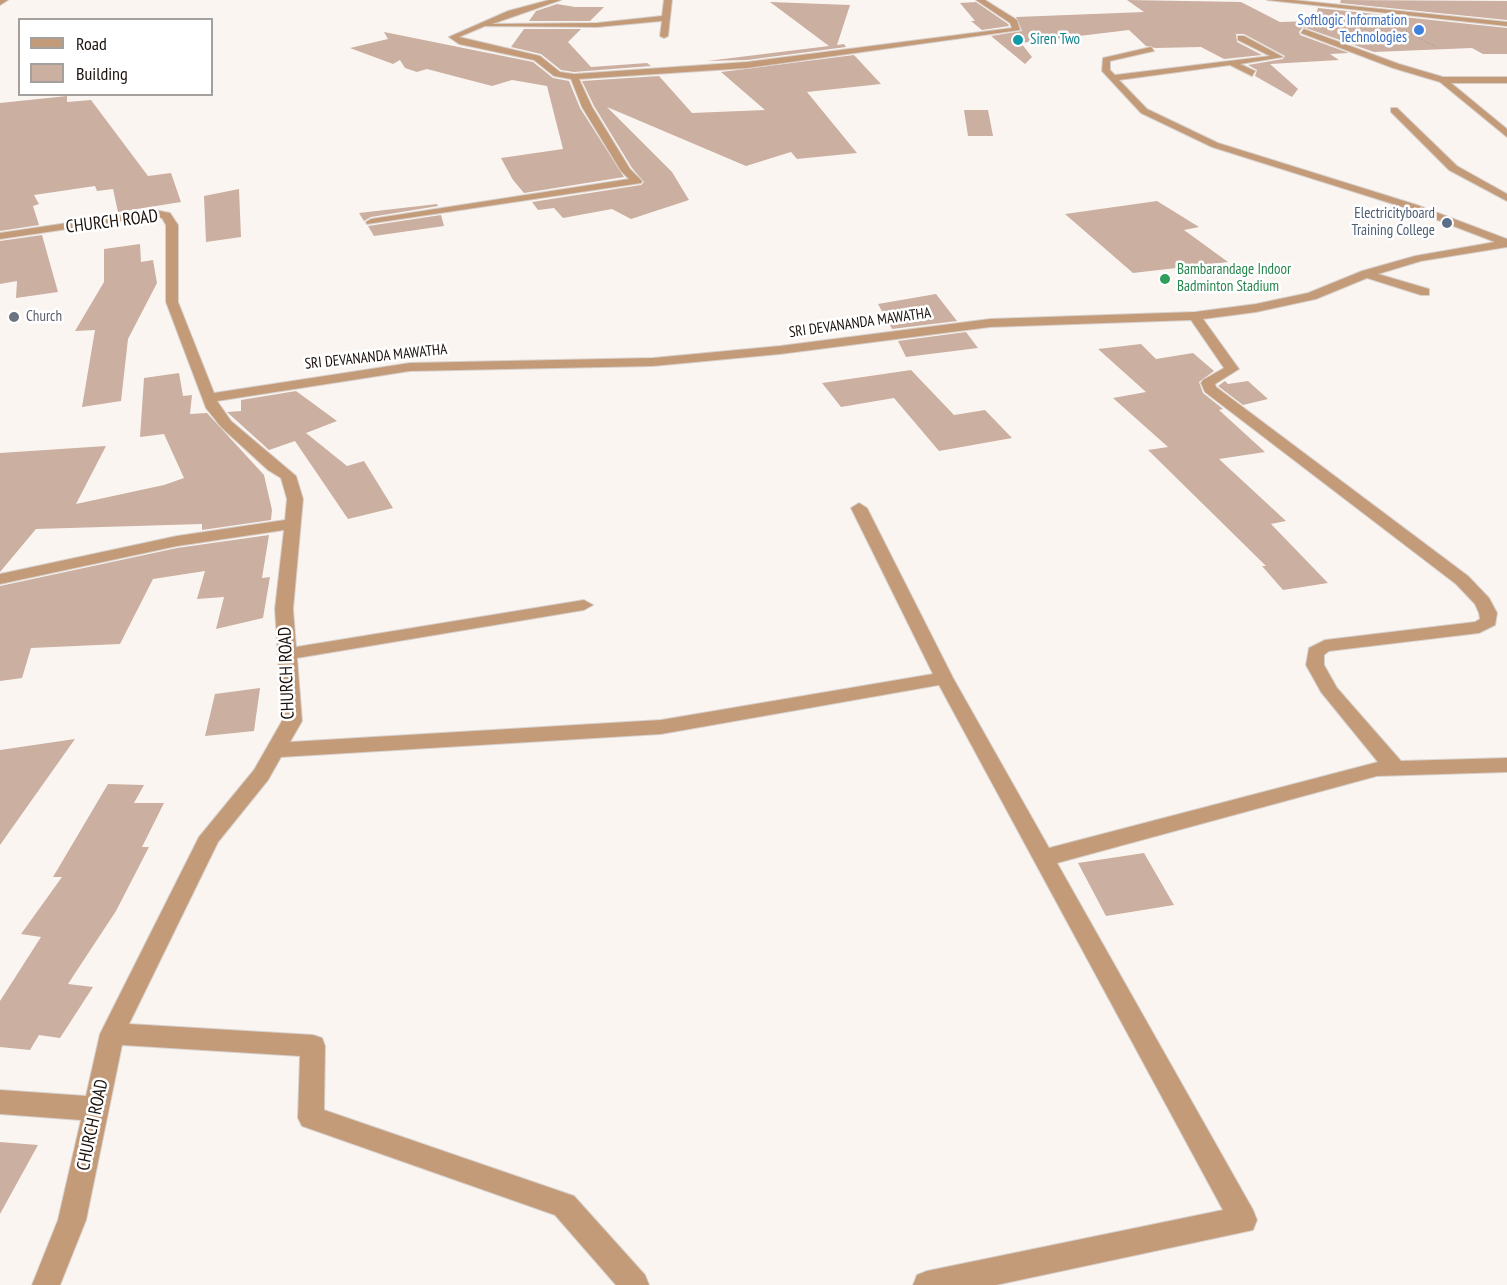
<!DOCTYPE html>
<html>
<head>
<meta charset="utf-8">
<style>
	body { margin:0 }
	#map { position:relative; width:1507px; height:1285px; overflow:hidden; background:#fbf5f2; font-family:"PT Sans Narrow",sans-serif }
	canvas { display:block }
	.legend { position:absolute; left:18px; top:18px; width:195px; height:78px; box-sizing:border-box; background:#fff; border:2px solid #a4a09e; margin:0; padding:8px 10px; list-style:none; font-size:18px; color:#1c120d }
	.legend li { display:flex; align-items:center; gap:12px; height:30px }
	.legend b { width:30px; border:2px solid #a4a09e }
</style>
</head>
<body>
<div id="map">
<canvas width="1507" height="1285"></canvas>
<ul class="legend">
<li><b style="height:8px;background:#c49b79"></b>Road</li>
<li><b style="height:16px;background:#cbafa0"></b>Building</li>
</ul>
</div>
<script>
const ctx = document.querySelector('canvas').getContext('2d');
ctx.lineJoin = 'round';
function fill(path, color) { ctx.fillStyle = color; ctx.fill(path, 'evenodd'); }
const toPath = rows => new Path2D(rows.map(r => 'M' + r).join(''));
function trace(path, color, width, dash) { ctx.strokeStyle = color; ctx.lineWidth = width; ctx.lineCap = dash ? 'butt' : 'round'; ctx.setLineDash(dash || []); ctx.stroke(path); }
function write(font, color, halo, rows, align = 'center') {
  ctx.font = font + ' "PT Sans Narrow",sans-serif'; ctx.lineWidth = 5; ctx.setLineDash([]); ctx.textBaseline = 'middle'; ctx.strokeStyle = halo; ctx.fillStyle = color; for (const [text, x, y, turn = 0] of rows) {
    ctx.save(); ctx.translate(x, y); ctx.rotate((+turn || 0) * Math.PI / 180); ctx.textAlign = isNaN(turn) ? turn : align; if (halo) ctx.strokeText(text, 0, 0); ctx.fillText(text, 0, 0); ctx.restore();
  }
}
fill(toPath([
	[1127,0,1241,2,1280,22,1314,21,1318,8,1507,28,1507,54,1483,54,1472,48,1374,52,1303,27,1299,32,1300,35,1349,53,1330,54,1339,60,1270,64,1298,89,1292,97,1255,76,1257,70,1248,65,1283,59,1285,56,1244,34,1236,34,1237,42,1262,55,1224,59,1201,47,1155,48,1146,46,1129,30,1021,43,1032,57,1025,64,991,36,1022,31,1016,17,1144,12],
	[1341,0,1507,1,1507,20,1340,3],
	[770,2,850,5,837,45,844,44,846,47,747,60,707,61,829,46],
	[976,2,1008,24,1009,26,982,30,971,21,975,21,960,3],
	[557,4,575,7,604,7,590,21,529,21,536,11],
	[524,29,581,29,568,42,591,67,647,63,651,66,574,72,561,70,541,54,511,47],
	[384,32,533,62,553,78,569,81,580,108,624,177,524,193,513,180,501,158,563,149,547,86,512,80,492,86,427,69,417,72,405,68,400,60,393,64,350,48,388,39],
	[854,55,881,84,807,92,857,153,797,159,791,152,746,166,607,107,672,172,689,200,631,219,612,209,563,218,554,208,538,210,532,202,641,185,644,182,632,168,594,106,582,81,659,76,692,113,765,110,721,72],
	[67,96,67,102,91,100,148,176,171,173,181,202,118,212,113,189,97,191,95,186,34,195,39,204,33,206,39,225,0,231,0,103],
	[964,110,988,110,993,136,968,136],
	[239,189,241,237,206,242,204,196],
	[1157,201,1199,227,1184,230,1228,262,1133,273,1065,214],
	[437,204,438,206,371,217,364,221,359,213],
	[441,215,444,226,374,236,368,226],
	[42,235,58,292,16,298,17,281,0,284,0,241],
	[140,244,141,262,153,260,157,283,128,339,121,401,82,407,95,330,75,331,104,282,104,249],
	[936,294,957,321,892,329,878,304],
	[966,332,978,348,906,357,898,341],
	[1141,344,1156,359,1193,353,1214,371,1199,382,1203,393,1223,409,1219,410,1265,452,1219,459,1286,521,1271,524,1328,583,1283,590,1262,566,1266,566,1148,450,1168,447,1113,398,1146,392,1098,349],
	[911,370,954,415,985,410,1012,438,939,451,894,398,841,407,822,383],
	[179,373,183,396,192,395,190,414,207,413,264,475,272,510,271,520,202,530,202,524,36,529,0,572,0,453,106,446,76,504,164,485,184,478,164,434,140,437,144,378],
	[1225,381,1228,384,1248,381,1268,399,1243,405,1218,386],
	[296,391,337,421,306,433,347,466,364,461,393,508,348,519,295,441,269,450,227,412,241,411,241,400],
	[269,535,262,578,270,577,263,618,216,629,224,597,197,599,205,571,153,579,120,644,31,648,22,678,0,681,0,586,177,548],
	[260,688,254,731,205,736,215,694],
	[75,739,0,845,0,750],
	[108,784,144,785,134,803,164,803,142,847,149,847,116,911,68,984,93,987,60,1038,39,1035,30,1050,0,1047,0,1001,41,937,21,934,62,877,53,877],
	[1144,853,1174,905,1106,916,1078,863],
	[0,1142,38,1145,0,1214]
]), '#cbafa0');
const minor = toPath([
	[0,0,8,0,0,5,0,0],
	[549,0,561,0,492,24,597,23,662,16,664,0,672,0,668,36,664,38,660,36,662,21,597,27,485,26,459,37,540,56,560,72,574,74,747,62,1012,28,1010,23,976,0,985,0,1017,20,1020,30,747,68,579,79,592,107,630,169,642,181,641,183,367,224,366,222,371,219,629,179,621,171,582,107,571,79,554,76,534,60,459,44,449,37,508,11,549,0],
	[1267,0,1293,0,1507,22,1507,26,1267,0],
	[1304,29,1399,64,1443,77,1507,77,1507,83,1451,83,1507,129,1507,137,1440,82,1393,68,1301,33,1304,29],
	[1238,36,1244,36,1283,57,1240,64,1255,71,1252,76,1230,65,1119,80,1147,109,1218,143,1417,205,1507,239,1507,247,1421,261,1378,274,1429,289,1429,295,1421,295,1367,278,1316,299,1256,312,1203,319,1239,369,1215,384,1216,387,1468,576,1489,598,1497,613,1495,625,1479,633,1329,651,1324,655,1324,665,1337,688,1401,761,1507,758,1507,772,1377,776,1057,863,1253,1210,1257,1220,1253,1230,996,1285,913,1285,917,1275,927,1271,1223,1210,939,685,661,734,281,757,268,780,218,842,129,1024,313,1035,322,1038,325,1046,324,1110,574,1196,645,1275,649,1285,616,1285,555,1215,302,1126,298,1118,300,1056,122,1045,86,1220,60,1285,32,1285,58,1220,81,1120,0,1114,0,1090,86,1096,100,1034,199,837,254,770,282,721,275,609,284,530,177,546,0,584,0,574,177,536,285,520,287,499,281,478,268,470,221,427,206,408,166,302,166,225,162,218,155,216,0,239,0,233,155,210,170,213,178,225,178,302,214,393,410,363,653,358,780,346,990,319,1195,312,1256,304,1308,293,1362,271,1415,256,1495,242,1409,209,1212,147,1141,113,1102,71,1103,58,1151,47,1154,51,1110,61,1110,70,1115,75,1270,56,1238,40,1238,36],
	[1191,320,1224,368,1203,380,1201,383,1205,392,1456,584,1475,604,1479,613,1480,619,1475,622,1325,640,1309,648,1306,665,1321,692,1378,762,1049,848,953,678,867,508,859,503,851,508,933,674,661,720,290,742,302,721,297,658,584,610,593,605,584,600,296,647,293,609,303,499,296,476,231,421,217,401,410,371,653,366,780,354,990,327,1191,320],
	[1391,108,1397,108,1457,166,1507,194,1507,201,1449,170,1391,112,1391,108]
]);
trace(minor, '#d7d1cd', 2);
trace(toPath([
	[1406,31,1438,48]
]), '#a9a19e', 1.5, [1, 2]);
fill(minor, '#c49b79');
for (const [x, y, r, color] of [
	[1419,30,6,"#3f7fe0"],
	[1018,40,6,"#0f9aa8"],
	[1447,223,6,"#5c6f8a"],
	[1165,279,6,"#2e9e5b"],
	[14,317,6,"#6b7280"]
]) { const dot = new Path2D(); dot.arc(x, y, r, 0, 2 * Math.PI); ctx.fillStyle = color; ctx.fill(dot); trace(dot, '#fff', 2); }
write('15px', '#366cbe', '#fff', [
	["Softlogic Information",1407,21],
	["Technologies",1407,38]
], 'right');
write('15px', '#0d838f', '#fff', [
	["Siren Two",1030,40]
], 'left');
write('15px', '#4e5e75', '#fff', [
	["Electricityboard",1435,214],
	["Training College",1435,231]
], 'right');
write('15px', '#27864d', '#fff', [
	["Bambarandage Indoor",1177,270],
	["Badminton Stadium",1177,287]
], 'left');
write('15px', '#5b616d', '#fff', [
	["Church",26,317]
], 'left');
write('15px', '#1c120d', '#fff', [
	["SRI DEVANANDA MAWATHA",860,323,-8],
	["SRI DEVANANDA MAWATHA",376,357,-6]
]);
write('18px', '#1c120d', '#fff', [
	["CHURCH ROAD",112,222,-7],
	["CHURCH ROAD",287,673,-92],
	["CHURCH ROAD",93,1125,-78]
]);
</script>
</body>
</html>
